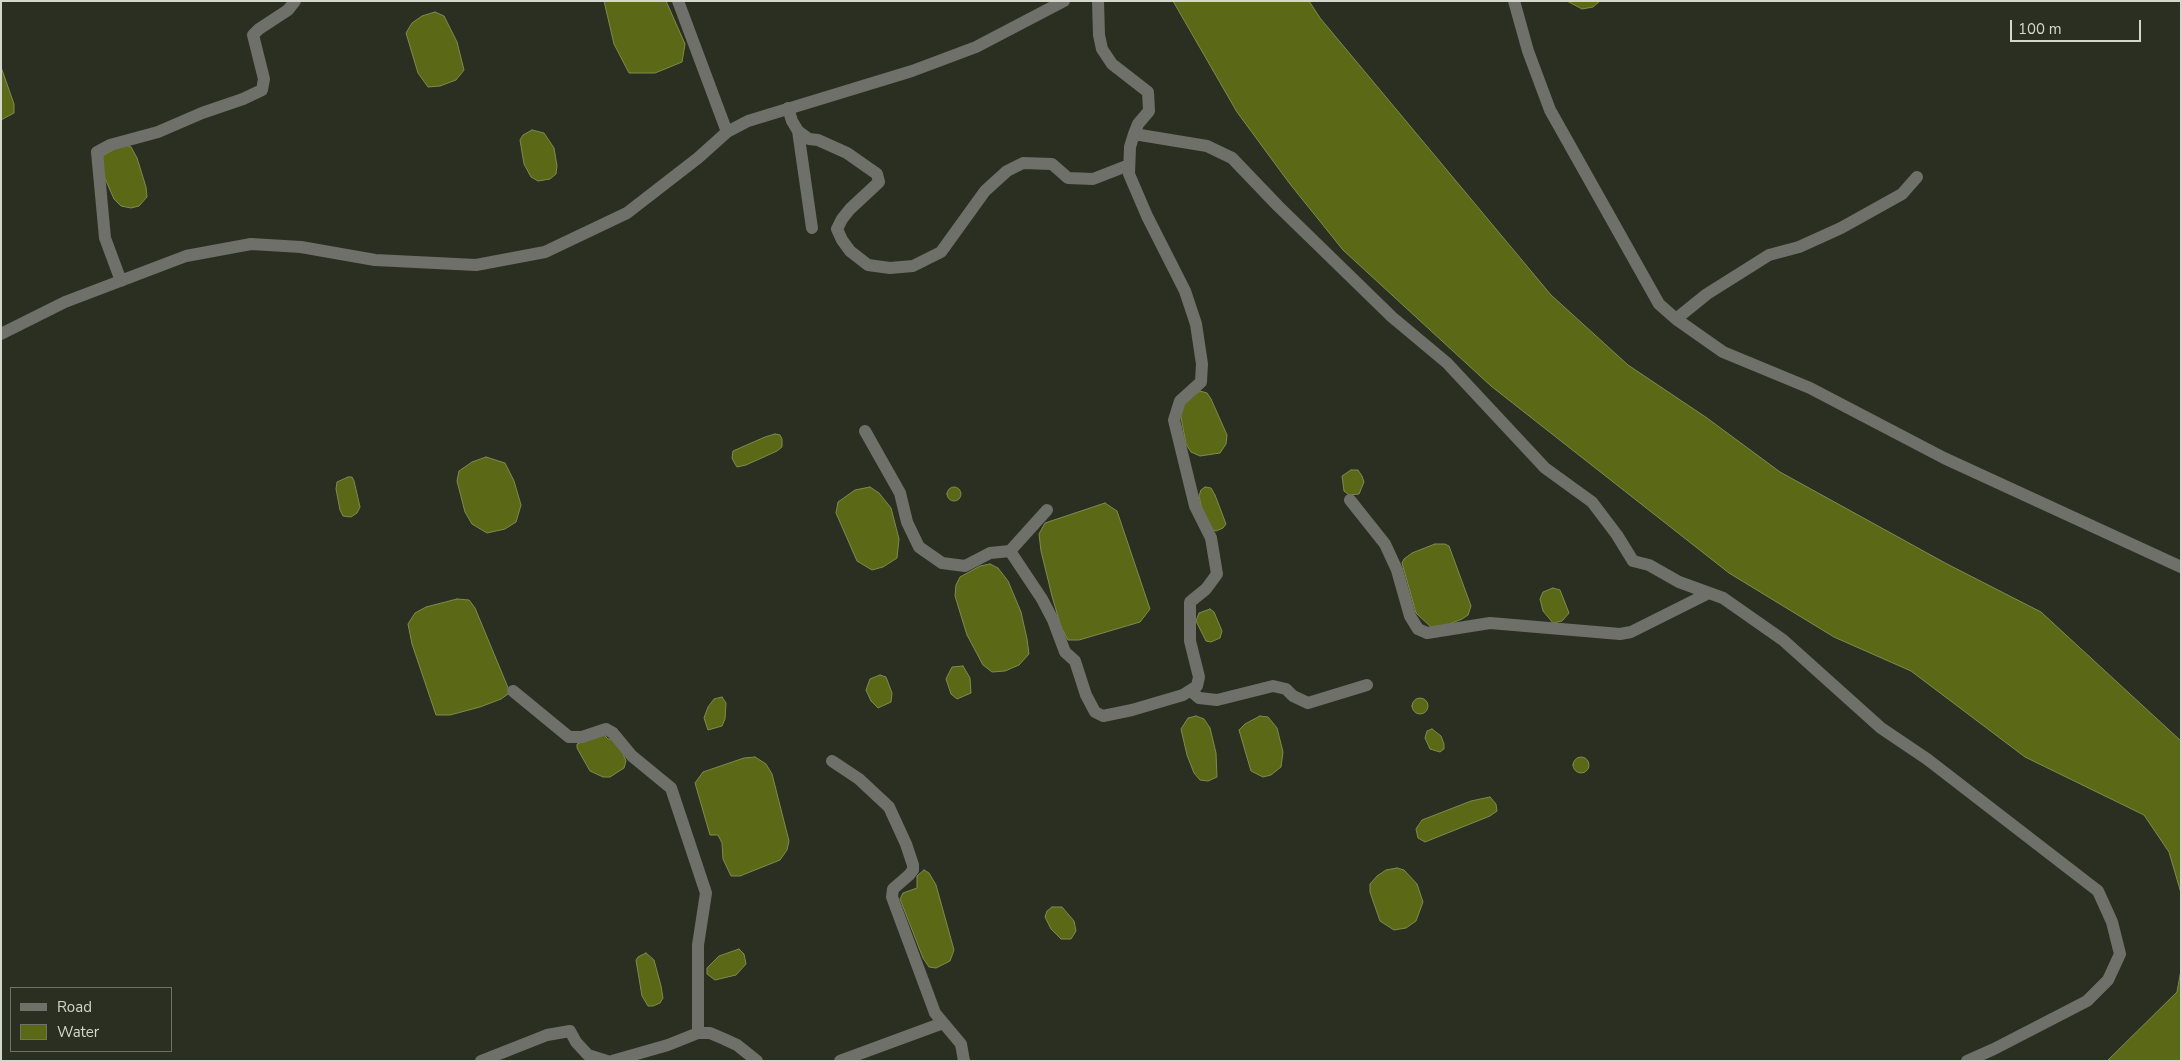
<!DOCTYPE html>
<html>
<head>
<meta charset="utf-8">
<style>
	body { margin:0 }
	#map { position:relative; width:2182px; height:1062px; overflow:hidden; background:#2b2f21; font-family:"Nunito Sans",sans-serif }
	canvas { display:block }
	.frame { position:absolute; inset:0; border:2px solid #d5d7ce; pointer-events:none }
	.legend { position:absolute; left:10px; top:987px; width:162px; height:65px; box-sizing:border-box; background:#2b2f21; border:1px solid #6f7266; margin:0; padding:6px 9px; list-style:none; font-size:15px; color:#d5d7ce }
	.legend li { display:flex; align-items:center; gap:10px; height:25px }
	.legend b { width:25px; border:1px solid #6f7266 }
	.scale { position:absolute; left:2010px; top:20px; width:131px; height:22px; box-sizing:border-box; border:2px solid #d5d7ce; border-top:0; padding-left:6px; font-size:15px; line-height:18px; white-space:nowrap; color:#d5d7ce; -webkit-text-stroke:4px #2b2f21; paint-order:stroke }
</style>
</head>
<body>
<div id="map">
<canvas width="2182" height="1062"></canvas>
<div class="frame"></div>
<ul class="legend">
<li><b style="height:6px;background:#6e7069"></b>Road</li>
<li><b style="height:14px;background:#5b6917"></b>Water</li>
</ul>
<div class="scale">100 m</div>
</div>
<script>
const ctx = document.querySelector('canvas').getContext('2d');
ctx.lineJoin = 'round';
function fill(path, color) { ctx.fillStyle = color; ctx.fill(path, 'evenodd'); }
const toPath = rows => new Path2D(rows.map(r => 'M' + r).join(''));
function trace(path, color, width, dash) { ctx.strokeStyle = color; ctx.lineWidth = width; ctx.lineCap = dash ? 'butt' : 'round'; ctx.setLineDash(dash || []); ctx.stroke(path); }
const water = toPath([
	[604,1,666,1,685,44,682,62,655,73,629,73,614,44,604,1],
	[1173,1,1309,1,1320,18,1551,295,1628,365,1707,418,1780,472,1947,564,2041,612,2181,741,2181,893,2169,852,2144,815,2025,757,1911,671,1834,637,1729,573,1491,386,1343,250,1290,184,1237,112,1173,1],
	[1567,1,1600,1,1593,7,1582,9,1567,1],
	[435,12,444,16,457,42,464,70,456,80,440,86,428,87,418,73,406,33,412,23,422,16,435,12],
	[1,67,14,104,14,113,1,120,1,67],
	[532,130,544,133,554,148,557,166,556,174,550,179,538,181,531,177,524,164,520,140,523,135,532,130],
	[124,144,131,147,137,158,146,187,147,197,139,206,131,208,121,206,114,199,103,174,102,159,104,155,124,144],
	[1200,391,1207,393,1211,399,1227,435,1226,444,1220,453,1200,456,1191,452,1186,444,1180,412,1181,405,1200,391],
	[775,434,780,435,782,439,782,447,777,451,746,465,737,467,735,464,732,458,733,451,765,437,775,434],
	[486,457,505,463,514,481,521,505,516,522,505,529,487,533,472,524,465,512,457,481,459,471,472,462,486,457],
	[1351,470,1358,470,1362,476,1364,482,1359,494,1349,495,1344,491,1342,476,1351,470],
	[348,477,352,477,354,481,360,507,357,513,351,517,343,516,340,510,336,489,337,482,348,477],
	'947 494a7 7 0 1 1 14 0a7 7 0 1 1-14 0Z',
	[870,487,879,493,891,508,899,539,897,558,883,567,872,570,857,561,836,513,838,502,855,490,870,487],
	[1205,487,1211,488,1215,495,1226,524,1223,528,1216,531,1211,529,1202,509,1199,496,1201,490,1205,487],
	[1105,503,1117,511,1150,609,1140,622,1079,640,1068,640,1061,627,1052,596,1041,551,1039,534,1045,523,1105,503],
	[1435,544,1445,544,1449,546,1471,606,1468,615,1462,619,1447,625,1431,627,1416,613,1402,563,1404,559,1412,553,1435,544],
	[990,564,998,568,1008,581,1021,612,1027,639,1029,654,1019,665,1005,671,992,672,983,665,967,635,955,596,956,585,960,577,980,566,990,564],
	[1553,588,1560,590,1569,613,1562,621,1553,623,1543,611,1540,599,1543,592,1553,588],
	[457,599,469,600,475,608,509,690,508,694,501,699,480,707,450,715,436,715,412,644,408,624,415,613,426,607,457,599],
	[1210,609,1214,612,1222,631,1220,638,1211,642,1206,641,1196,621,1199,613,1210,609],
	[963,666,970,678,971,693,957,699,951,694,946,679,952,667,963,666],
	[880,675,886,677,892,693,891,702,878,708,871,701,866,690,870,679,880,675],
	[722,697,726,703,725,719,722,726,708,730,704,718,708,707,714,699,722,697],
	'1412 706a8 8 0 1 1 16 0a8 8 0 1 1-16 0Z',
	[1196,716,1204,719,1210,728,1216,753,1217,777,1208,781,1200,780,1194,773,1187,755,1181,729,1188,718,1196,716],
	[1260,716,1268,717,1277,728,1283,752,1281,767,1271,775,1263,777,1251,771,1239,730,1245,724,1260,716],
	[1432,729,1441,736,1444,744,1444,749,1440,752,1430,749,1425,738,1427,731,1432,729],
	[603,734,608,739,612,739,621,749,626,761,624,768,610,777,603,777,590,771,577,748,577,744,603,734],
	'1573 765a8 8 0 1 1 16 0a8 8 0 1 1-16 0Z',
	[755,757,766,764,772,774,789,841,787,850,780,860,740,876,731,876,723,859,722,843,718,835,710,835,695,783,703,772,744,758,755,757],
	[1490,797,1496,804,1497,811,1490,816,1425,842,1418,838,1416,829,1422,820,1471,801,1490,797],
	[1397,868,1404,870,1417,884,1423,902,1416,921,1406,928,1394,930,1380,921,1370,892,1370,884,1377,876,1386,870,1397,868],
	[924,870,929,873,936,885,954,950,950,961,936,968,929,967,923,958,900,899,903,893,917,888,917,876,924,870],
	[1052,907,1062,907,1074,921,1076,931,1071,939,1061,939,1051,929,1045,917,1047,911,1052,907],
	[739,949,744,954,746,964,736,975,715,980,707,974,707,968,719,956,739,949],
	[646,953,654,960,661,986,663,998,660,1003,653,1006,648,1006,642,996,636,960,638,957,646,953],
	[2181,970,2181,1061,2107,1061,2177,992,2181,970]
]);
fill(water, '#5b6917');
trace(water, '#808a4e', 1);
trace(toPath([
	[678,1,727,132],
	[1514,1,1528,51,1550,110,1659,304,1676,319,1723,352,1810,388,1944,458,2181,567],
	[788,108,792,121,798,131,812,228],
	[798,131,809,139,818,140,847,153,877,174,879,182,850,209,842,219,837,229,842,240,850,251,868,265,890,268,913,266,941,252,985,191,1007,171,1023,163,1052,164,1068,178,1093,179,1129,165],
	[1134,134,1207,146,1232,158,1278,206,1392,317,1447,363,1545,468,1592,502,1617,535,1633,561,1649,565,1679,582,1723,598,1783,640,1881,728,1927,759,2098,891,2112,922,2120,954,2108,980,2087,1001,1994,1049,1967,1061],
	[121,281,105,238,97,152,110,145,158,132,202,113,243,99,262,90,264,79,253,35,259,29,288,10,295,1],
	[1676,319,1707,294,1769,255,1799,247,1841,228,1902,194,1917,177],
	[1,334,65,302,186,256,251,244,301,247,375,260,476,265,545,252,627,213,698,158,727,132,748,121,912,71,976,47,1064,1],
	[865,431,900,493,907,522,919,547,942,563,965,566,990,553,1010,551,1042,599,1053,620,1065,652,1075,661,1086,695,1095,712,1103,716,1132,710,1183,695,1197,686,1199,677,1190,641,1190,602,1206,589,1217,574,1211,538,1195,506,1174,420,1180,401,1201,382,1202,364,1196,324,1185,291,1147,216,1129,174,1130,147,1134,134,1138,124,1149,111,1148,92,1112,64,1102,49,1099,35,1098,1],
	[1350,500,1385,544,1397,570,1410,616,1418,629,1427,633,1490,623,1620,634,1631,632,1709,593],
	[1010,551,1047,510],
	[513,691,569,737,582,737,606,729,613,733,632,756,671,788,706,893,698,945,698,1033],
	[1191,691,1199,698,1217,700,1273,686,1286,689,1293,696,1308,703,1367,685],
	[832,761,859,779,889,807,906,844,913,865,913,870,909,875,893,889,892,897,935,1013,961,1044,964,1061],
	[481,1061,547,1035,570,1031,576,1042,588,1055,607,1061],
	[612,1061,668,1045,698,1033,710,1033,724,1039,737,1045,757,1061],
	[840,1061,943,1023]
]), '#6e7069', 12);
</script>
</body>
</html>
